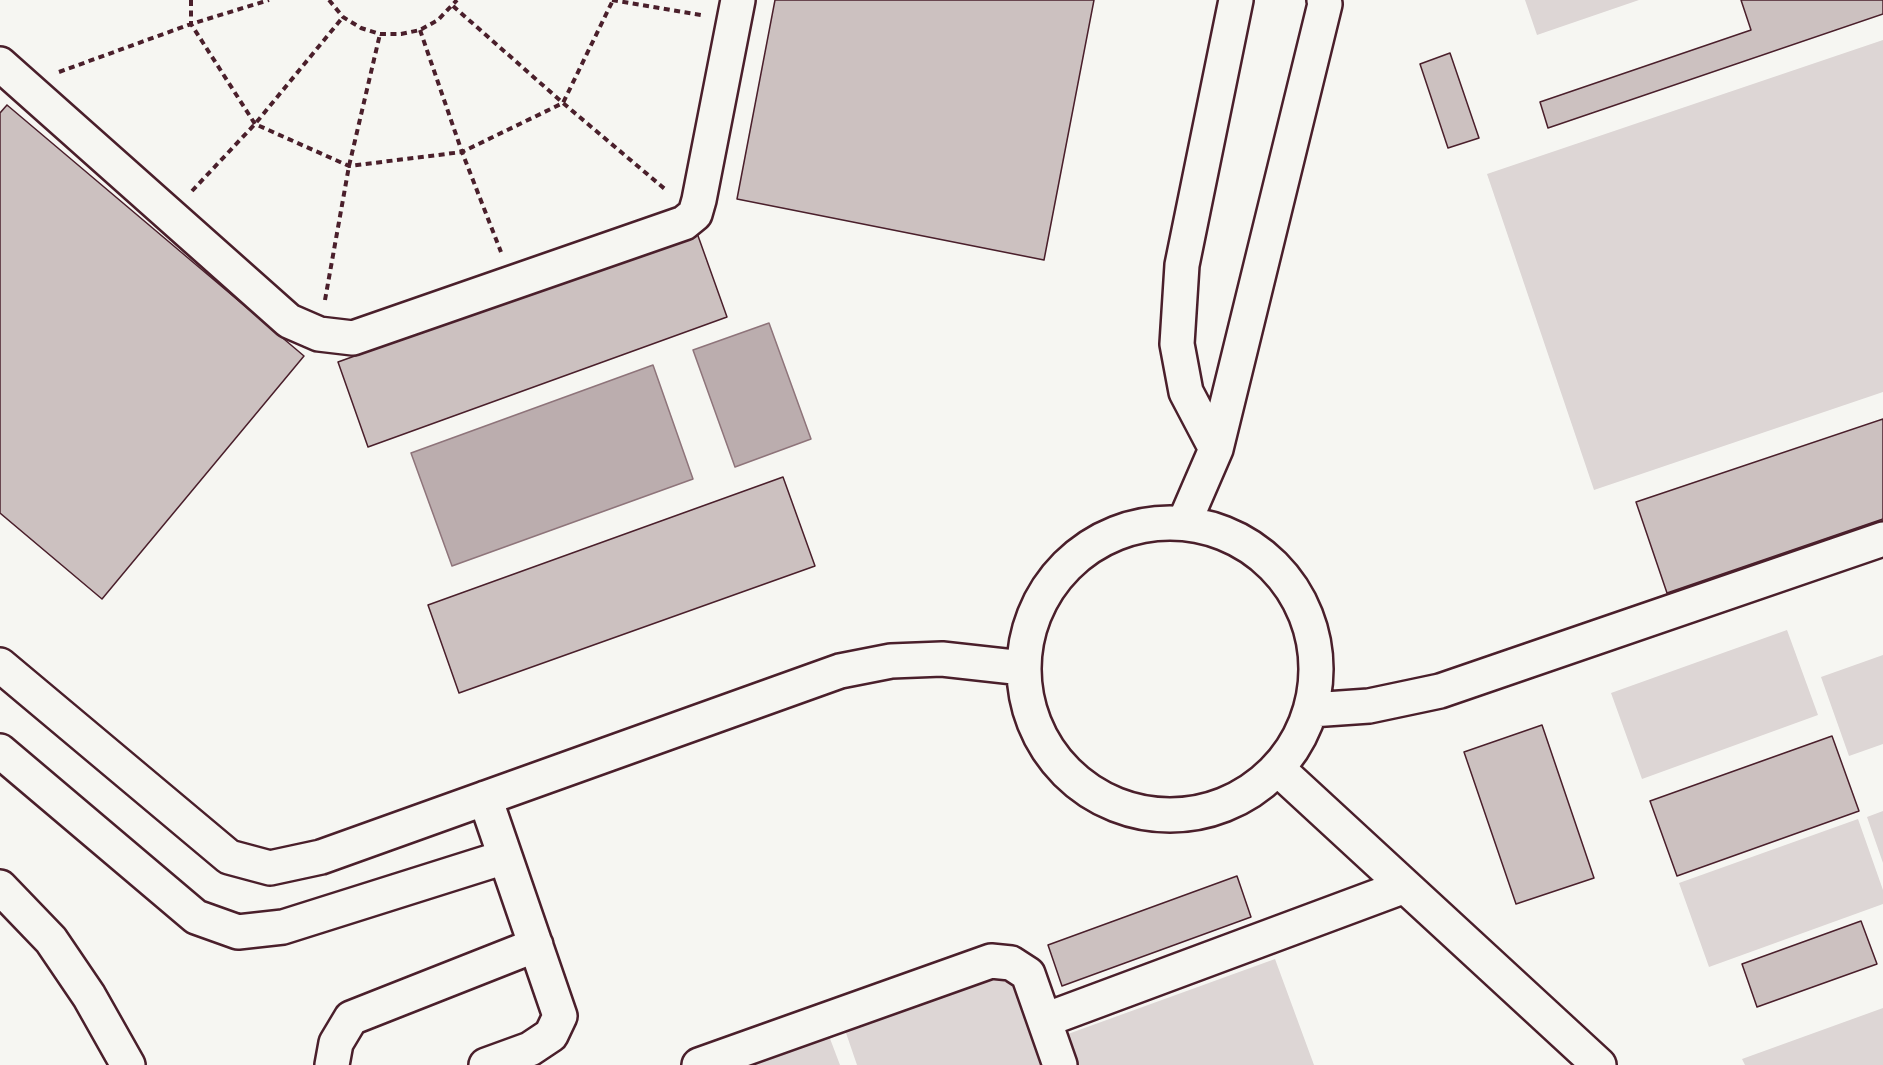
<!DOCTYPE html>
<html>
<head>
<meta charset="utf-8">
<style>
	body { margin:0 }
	canvas { display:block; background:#f6f6f2 }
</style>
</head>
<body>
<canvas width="1883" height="1065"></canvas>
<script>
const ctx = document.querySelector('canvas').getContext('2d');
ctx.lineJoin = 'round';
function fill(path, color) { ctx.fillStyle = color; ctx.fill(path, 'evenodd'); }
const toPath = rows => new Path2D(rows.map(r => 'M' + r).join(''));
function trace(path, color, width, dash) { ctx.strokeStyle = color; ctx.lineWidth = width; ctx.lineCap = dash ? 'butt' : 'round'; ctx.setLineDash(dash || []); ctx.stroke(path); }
fill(toPath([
	[1525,0,1639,0,1537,35],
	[1883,40,1883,392,1594,490,1487,174],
	[1787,630,1818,715,1642,779,1611,693],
	[1883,655,1883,744,1849,756,1821,677],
	[1883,811,1883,863,1867,817],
	[1858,819,1883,890,1883,904,1709,967,1679,883],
	[1275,959,1314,1065,1079,1065,1068,1034],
	[1008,971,1042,1065,857,1065,845,1030],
	[1883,1008,1883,1065,1745,1065,1742,1059],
	[829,1036,840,1065,749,1065]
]), '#ddd6d5');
const water = toPath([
	[769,323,811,439,735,467,693,350,769,323],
	[653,365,693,479,452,566,411,453,653,365]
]);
fill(water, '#bbadae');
trace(water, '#8e747a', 1.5);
const building = toPath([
	[775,0,1094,0,1044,260,737,199,775,0],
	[1741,0,1883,0,1883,14,1548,128,1540,102,1751,30,1741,0],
	[1450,53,1479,138,1448,148,1420,64,1450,53],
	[7,105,304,356,102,599,0,513,0,113,7,105],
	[697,233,727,317,368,447,338,362,697,233],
	[1883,419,1883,519,1667,593,1636,502,1883,419],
	[783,477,815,566,459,693,428,605,783,477],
	[1542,725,1594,878,1516,904,1464,752,1542,725],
	[1832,736,1859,811,1677,876,1650,801,1832,736],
	[1237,876,1251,917,1062,986,1048,945,1237,876],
	[1861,921,1877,964,1757,1007,1742,964,1861,921]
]);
fill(building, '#ccc1c0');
trace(building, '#4a1f2b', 1.5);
const minor = toPath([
	[0,64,289,321,319,334,353,338,684,223,695,214,699,200,738,0],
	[1216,449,1186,392,1177,344,1182,265,1236,0],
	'1024 669a146 146 0 1 1 292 0a146 146 0 1 1-292 0Z',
	[1184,523,1216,449,1325,4,1324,0],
	[0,665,229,857,270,868,321,857,840,671,891,661,942,659,1023,668],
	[1311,710,1369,706,1440,691,1883,539],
	[0,751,196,917,238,932,283,927,505,857],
	[1278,769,1599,1065],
	[485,798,560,1016,551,1035,530,1049,486,1065],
	[0,887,51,940,89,996,128,1065],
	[1045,1020,1405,886],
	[332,1065,336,1043,351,1018,536,945],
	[699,1065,991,961,1011,963,1028,974,1060,1065]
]);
trace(minor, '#4a1f2b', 38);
trace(toPath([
	[191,0,191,24,255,124,349,166,462,152,563,103,613,0],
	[329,0,343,17,361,28,380,34,401,34,420,30,438,20,457,0],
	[612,0,701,15],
	[453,6,563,103,666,190],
	[420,30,462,152,501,252],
	[59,72,191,24,269,0],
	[192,191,255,124,343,17],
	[325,300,349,166,380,34]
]), '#4a1f2b', 4, [6, 4.5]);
trace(minor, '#f6f6f2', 33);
</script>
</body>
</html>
